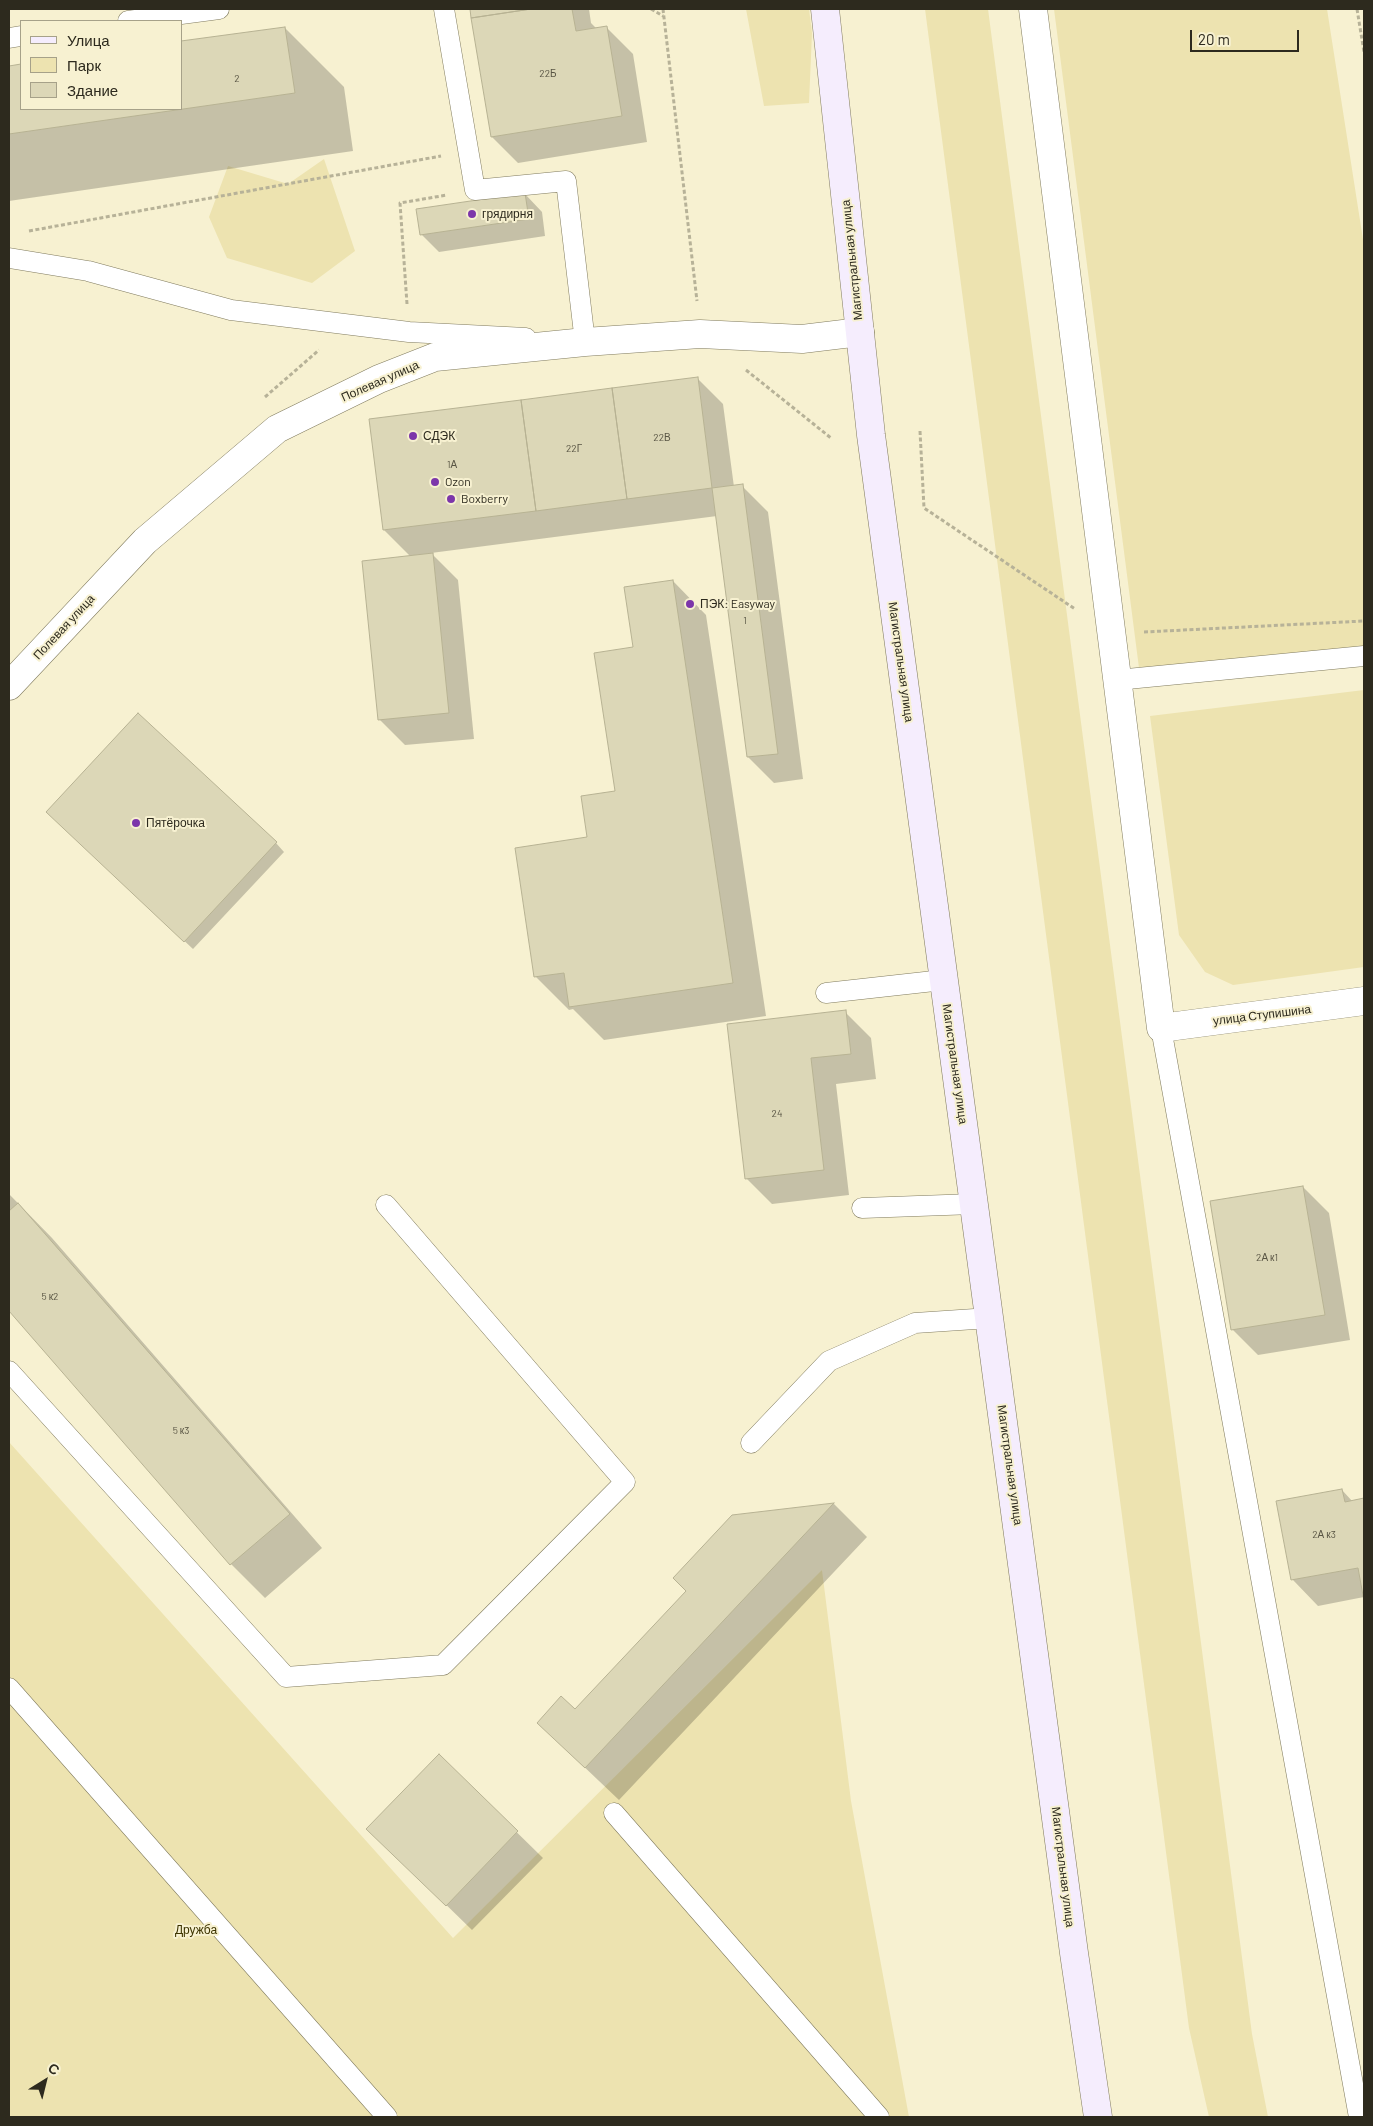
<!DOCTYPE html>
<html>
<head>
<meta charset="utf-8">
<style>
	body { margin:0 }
	#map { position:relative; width:1373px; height:2126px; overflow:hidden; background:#f7f1d1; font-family:Barlow,sans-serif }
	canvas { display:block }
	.frame { position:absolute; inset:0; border:10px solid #2d2a1e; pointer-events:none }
	.legend { position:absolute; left:20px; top:20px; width:162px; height:90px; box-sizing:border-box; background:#f7f1d1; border:1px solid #a6a189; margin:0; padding:6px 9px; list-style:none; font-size:15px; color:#2d2a1e }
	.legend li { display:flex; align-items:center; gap:10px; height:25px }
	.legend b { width:25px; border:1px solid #a6a189 }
	.north { position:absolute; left:20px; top:2056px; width:50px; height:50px; -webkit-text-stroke:4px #f7f1d1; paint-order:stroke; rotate:36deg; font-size:14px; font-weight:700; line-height:20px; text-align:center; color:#2d2a1e }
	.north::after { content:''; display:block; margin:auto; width:18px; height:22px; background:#2d2a1e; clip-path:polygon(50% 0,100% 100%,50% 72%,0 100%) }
	.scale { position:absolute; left:1190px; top:30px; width:109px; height:22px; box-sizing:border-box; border:2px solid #2d2a1e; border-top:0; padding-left:6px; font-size:15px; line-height:18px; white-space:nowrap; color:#2d2a1e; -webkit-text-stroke:4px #f7f1d1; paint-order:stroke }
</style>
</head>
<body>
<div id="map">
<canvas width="1373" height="2126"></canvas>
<div class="frame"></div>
<ul class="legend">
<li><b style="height:6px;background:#f5edfd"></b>Улица</li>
<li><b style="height:14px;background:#ede3b0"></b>Парк</li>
<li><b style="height:14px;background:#dcd7b7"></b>Здание</li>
</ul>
<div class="north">С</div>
<div class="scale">20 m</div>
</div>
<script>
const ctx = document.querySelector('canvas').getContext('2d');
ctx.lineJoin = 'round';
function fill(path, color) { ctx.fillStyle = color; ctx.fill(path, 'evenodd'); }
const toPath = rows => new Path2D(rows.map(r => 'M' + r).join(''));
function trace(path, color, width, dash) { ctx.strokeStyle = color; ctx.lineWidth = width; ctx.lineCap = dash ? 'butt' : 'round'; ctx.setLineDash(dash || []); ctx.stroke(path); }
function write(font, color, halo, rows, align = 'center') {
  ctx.font = font + ' Barlow,sans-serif'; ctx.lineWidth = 4; ctx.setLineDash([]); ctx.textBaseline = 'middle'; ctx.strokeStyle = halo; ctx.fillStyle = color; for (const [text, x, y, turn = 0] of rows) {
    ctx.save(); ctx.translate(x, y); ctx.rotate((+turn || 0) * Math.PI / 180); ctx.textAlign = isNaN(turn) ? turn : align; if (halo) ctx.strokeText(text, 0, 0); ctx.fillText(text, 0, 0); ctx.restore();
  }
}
fill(toPath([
	[746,9,809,9,812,33,809,103,764,106],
	[925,9,988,9,1252,2034,1268,2117,1209,2117,1189,2028],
	[1054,9,1327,9,1364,246,1364,649,1139,668],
	[324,159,355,251,312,283,227,258,209,217,228,166,288,184],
	[1364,690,1364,967,1233,985,1205,972,1179,935,1150,716],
	[9,1442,453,1938,822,1570,851,1801,909,2117,9,2117]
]), '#ede3b0');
fill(toPath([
	[471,9,589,9,591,23,597,29,607,28,633,54,647,142,518,163,492,137],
	[285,28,344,87,353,151,9,201,9,67,21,66,21,109,181,109],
	[525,194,542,212,545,236,439,252,422,235],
	[697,378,723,404,734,487,742,486,768,512,803,779,774,783,748,757,717,516,431,553,458,580,474,739,405,745,379,719,411,557,384,530],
	[673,581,706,615,766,1016,604,1040,573,1009,569,1010,535,976,588,838,616,792,634,648],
	[56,821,276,843,284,852,193,949],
	[845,1012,871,1038,876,1079,836,1084,849,1195,772,1204,746,1178,729,1025],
	[1303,1187,1329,1213,1350,1340,1258,1355,1232,1329],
	[9,1194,52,1238,322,1548,265,1598,231,1564,9,1309],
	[1342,1490,1353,1502,1364,1500,1364,1597,1318,1606,1293,1580],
	[834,1504,867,1537,619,1800,538,1723,575,1711,687,1591,732,1517],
	[439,1756,543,1858,472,1930,394,1854]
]), '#0003');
const building = toPath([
	[470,9,531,9,471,18,470,9],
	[531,9,572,9,576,31,607,26,622,116,491,137,471,18,531,9],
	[285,27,295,93,9,134,9,66,21,64,21,109,181,109,181,41,285,27],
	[525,193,529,219,420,235,416,209,525,193],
	[698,377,712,488,627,499,612,388,698,377],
	[612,388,627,499,536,511,521,400,612,388],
	[521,400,536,511,383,530,369,419,521,400],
	[743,484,778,754,747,757,712,488,743,484],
	[433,553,449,713,378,720,362,561,433,553],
	[673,580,733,983,569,1007,564,973,534,977,515,848,587,837,581,796,615,791,594,653,633,647,624,587,673,580],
	[138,713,277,842,184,942,46,812,138,713],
	[846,1010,851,1054,811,1058,824,1170,745,1179,727,1024,846,1010],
	[1303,1186,1325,1315,1231,1330,1210,1201,1303,1186],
	[18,1203,290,1514,230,1565,9,1311,9,1211,18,1203],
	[1342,1489,1345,1502,1364,1498,1364,1601,1358,1568,1291,1580,1276,1501,1342,1489],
	[834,1503,585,1768,537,1723,561,1696,575,1709,686,1591,673,1578,732,1515,834,1503],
	[439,1754,518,1831,446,1906,366,1829,439,1754]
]);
fill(building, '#dcd7b7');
trace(building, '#b7b293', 1);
const lane = toPath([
	[444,9,475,190,566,181,585,342,572,341],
	[128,21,219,9],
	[9,38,21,36],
	[9,258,88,271,231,310,409,332,526,338],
	[1117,680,1364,656],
	[826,993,943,980],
	[1161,1028,1359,2117],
	[862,1208,974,1204],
	[9,1371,286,1677,443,1665,625,1482,386,1205],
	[751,1443,829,1361,915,1323,990,1318],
	[9,1688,387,2117],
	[614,1813,879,2117]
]);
const street = toPath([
	[1033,9,1161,1028,1364,1001],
	[9,686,145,541,277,429,379,379,435,357,585,342,700,334,802,339,860,332]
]);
const secondary = toPath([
	[825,9,871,435,1074,1953,1098,2117]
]);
trace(lane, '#807b5e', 21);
trace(street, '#807b5e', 29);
trace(secondary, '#807b5e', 29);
trace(toPath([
	[651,9,663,16],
	[663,9,697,301],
	[1357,9,1364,52],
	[29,231,441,156],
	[407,304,400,203,447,195],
	[746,370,831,438],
	[265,397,319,350],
	[920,431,924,508,1075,609],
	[1144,632,1364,621]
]), '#b7b298', 3, [4, 2.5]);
trace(lane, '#fff', 20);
trace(street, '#fff', 28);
trace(secondary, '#f5edfd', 28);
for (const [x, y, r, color] of [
	[472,214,5,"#7c36aa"],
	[413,436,5,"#7c36aa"],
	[435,482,5,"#7c36aa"],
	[451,499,5,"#7c36aa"],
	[690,604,5,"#7c36aa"],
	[136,823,5,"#7c36aa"]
]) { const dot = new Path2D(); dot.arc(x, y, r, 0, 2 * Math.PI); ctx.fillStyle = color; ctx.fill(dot); trace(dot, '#f7f1d1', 2); }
write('10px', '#595544', null, [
	["22Б",548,74],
	["2",237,79],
	["22В",662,438],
	["22Г",574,449],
	["1А",452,465],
	["1",745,621],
	["24",777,1114],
	["2А к1",1267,1258],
	["5 к2",50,1297],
	["5 к3",181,1431],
	["2А к3",1324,1535]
]);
write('12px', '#2d2a1e', '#f7f1d1', [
	["грядирня",482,214],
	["СДЭК",423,436],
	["Ozon",445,482],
	["Boxberry",461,499],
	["ПЭК: Easyway",700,604],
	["Пятёрочка",146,823]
], 'left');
write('12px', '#2d2a1e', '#f7f1d1', [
	["Магистральная улица",852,260,-96],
	["Полевая улица",380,381,-24],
	["Полевая улица",64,627,-47],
	["Магистральная улица",901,662,82],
	["улица Ступишина",1262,1015,-7],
	["Магистральная улица",955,1064,82],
	["Магистральная улица",1010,1465,82],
	["Магистральная улица",1063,1867,83]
]);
write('12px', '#3d3400', '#f7f1d1', [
	["Дружба",196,1930]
]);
</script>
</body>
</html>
